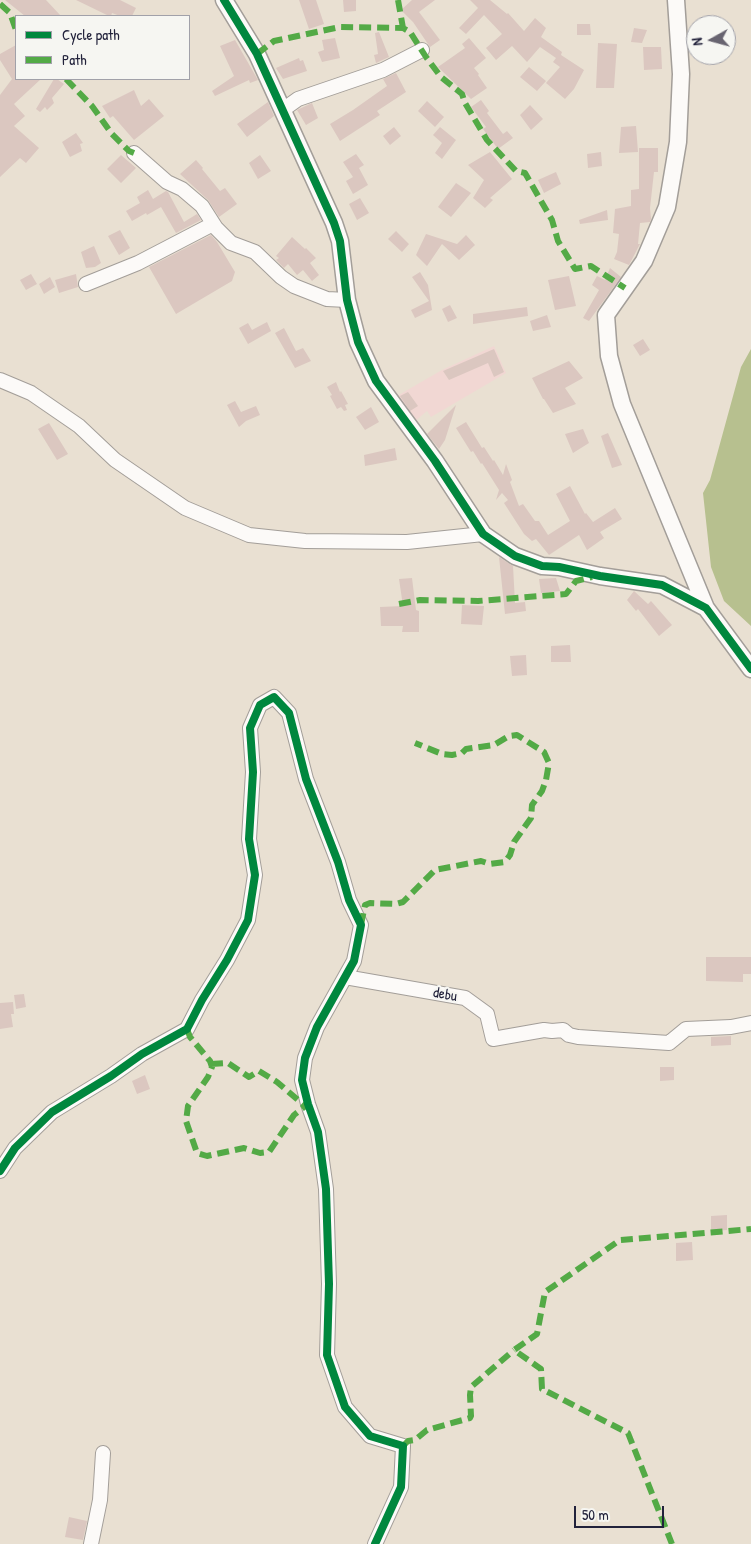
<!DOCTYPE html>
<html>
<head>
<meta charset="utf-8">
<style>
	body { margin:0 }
	#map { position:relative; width:751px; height:1544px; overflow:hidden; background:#e9e0d2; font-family:"Patrick Hand",sans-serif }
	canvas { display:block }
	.legend { position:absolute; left:15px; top:15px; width:175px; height:65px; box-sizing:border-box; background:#f6f6f2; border:1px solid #a1a1a9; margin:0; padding:6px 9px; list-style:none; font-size:15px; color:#22223b }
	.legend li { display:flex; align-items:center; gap:10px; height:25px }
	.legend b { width:25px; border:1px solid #a1a1a9 }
	.north { position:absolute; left:686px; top:15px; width:50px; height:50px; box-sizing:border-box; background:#f6f6f2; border:1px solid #a1a1a9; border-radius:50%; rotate:263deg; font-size:14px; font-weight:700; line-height:20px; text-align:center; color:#22223b }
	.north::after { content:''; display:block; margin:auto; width:18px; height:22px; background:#686470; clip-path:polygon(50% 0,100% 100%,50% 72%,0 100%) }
	.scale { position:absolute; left:574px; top:1506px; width:90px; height:22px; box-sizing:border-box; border:2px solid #22223b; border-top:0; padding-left:6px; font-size:15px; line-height:18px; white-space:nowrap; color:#22223b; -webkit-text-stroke:4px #f6f6f2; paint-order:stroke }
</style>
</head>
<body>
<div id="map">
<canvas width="751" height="1544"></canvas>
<ul class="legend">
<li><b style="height:6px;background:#00873e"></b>Cycle path</li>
<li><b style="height:6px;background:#53aa46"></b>Path</li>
</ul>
<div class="north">N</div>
<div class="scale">50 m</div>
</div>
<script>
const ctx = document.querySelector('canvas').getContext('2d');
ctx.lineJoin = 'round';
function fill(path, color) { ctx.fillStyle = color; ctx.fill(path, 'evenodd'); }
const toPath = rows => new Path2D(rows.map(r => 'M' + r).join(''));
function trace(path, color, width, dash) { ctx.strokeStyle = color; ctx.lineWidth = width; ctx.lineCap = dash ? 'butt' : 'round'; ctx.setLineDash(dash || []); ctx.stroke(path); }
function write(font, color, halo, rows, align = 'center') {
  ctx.font = font + ' "Patrick Hand",sans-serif'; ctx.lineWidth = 4; ctx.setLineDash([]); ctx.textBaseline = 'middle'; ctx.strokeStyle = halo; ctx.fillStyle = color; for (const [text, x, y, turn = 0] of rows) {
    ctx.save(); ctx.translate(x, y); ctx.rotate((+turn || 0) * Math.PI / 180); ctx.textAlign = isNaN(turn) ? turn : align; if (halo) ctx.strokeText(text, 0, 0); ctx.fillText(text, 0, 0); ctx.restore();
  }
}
fill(toPath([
	[494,346,506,373,431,417,427,411,414,422,397,396,442,370]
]), '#f1d7d3');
fill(toPath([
	[751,349,751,626,724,601,711,567,703,493,710,480,741,367]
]), '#b7c08f');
fill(toPath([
	[5,0,46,0,61,16,25,16],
	[76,0,120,0,136,8,132,16,120,16,112,13,111,16,109,16],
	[299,0,316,0,324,24,309,29],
	[343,0,356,0,356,11,344,12],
	[412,0,435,0,419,12,440,40,430,47,413,22,401,10],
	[470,0,490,0,507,14,508,13,524,31,535,18,546,28,541,37,562,52,561,55,584,70,574,89,565,99,546,83,560,67,553,62,556,58,540,47,527,62,512,46,496,60,486,48,502,34,484,15,466,34,459,28,478,8],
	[577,24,590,24,591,35,577,35],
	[634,28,647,30,642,43,631,42],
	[379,32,389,57,376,63,374,55,378,54,375,33],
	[335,38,340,58,322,62,318,52,324,50,322,40],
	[469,38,486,58,474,68,479,74,478,75,487,88,471,99,438,67,465,48,462,44],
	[235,40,258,80,250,83,249,80,215,96,212,91,234,76,220,46],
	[598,43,617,44,614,88,596,88],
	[16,45,16,79,41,79,14,104,25,116,14,126,39,148,26,163,20,158,0,177,0,95,12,79,0,60,0,54],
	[643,47,661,47,662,69,644,70],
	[299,58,300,61,303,60,307,71,283,79,276,68],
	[529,67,546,81,537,91,520,77],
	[396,73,406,92,377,111,380,115,340,141,330,124,353,110,387,86,383,79],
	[54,79,57,79,64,84,52,98,54,103,47,110,45,107,40,112,36,109],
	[134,90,141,106,149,99,164,116,134,140,113,116,110,118,102,106],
	[481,100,489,111,487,113,503,134,507,131,513,138,498,149,483,129,486,127,471,107],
	[427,101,444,117,435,127,418,111],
	[268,102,274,116,247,137,237,124],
	[312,103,318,118,306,125,297,110],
	[530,105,543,119,531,130,520,115],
	[636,126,638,152,619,153,621,127],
	[394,127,401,136,390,145,383,136],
	[440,127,456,140,442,159,435,153,442,143,433,135],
	[76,133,83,143,80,144,82,151,70,157,62,142],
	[639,148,658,148,658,172,654,172,650,208,651,219,650,222,640,223,638,244,640,244,629,265,614,259,617,252,619,234,613,233,615,209,631,206,631,190,639,189],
	[490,152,512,179,490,198,493,200,485,208,473,198,484,180,468,165],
	[601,152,602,166,588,168,587,154],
	[356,154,364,165,359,168,368,185,353,194,346,181,353,177,343,162],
	[121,155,136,168,121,183,107,169],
	[260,155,271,171,258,179,249,163],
	[196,160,203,168,202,169,220,191,225,188,237,204,219,217,208,200,180,174],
	[556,172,561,184,544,193,538,180],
	[456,183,471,193,451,217,438,207],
	[148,190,153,199,166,191,168,192,184,222,197,214,201,220,176,233,161,207,147,215,146,213,132,221,126,211,140,203,137,197],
	[360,198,369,213,357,220,349,204],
	[607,210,608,220,580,224,579,220],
	[120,230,130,248,119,255,108,236],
	[396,231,409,244,402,252,388,239],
	[426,234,457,244,466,235,475,245,459,260,442,244,427,266,416,255],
	[211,235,217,242,235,272,232,281,176,314,149,267],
	[292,237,305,249,306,248,316,258,310,263,319,275,312,281,303,270,297,275,288,264,284,268,276,260,279,258,276,256],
	[94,246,101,263,95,267,86,268,81,252],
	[610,268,621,277,589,321,583,318,599,290,592,285,597,276,605,280],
	[420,272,428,285,432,310,415,318,411,310,429,301,412,277],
	[31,274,37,284,26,290,20,280],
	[76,274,78,287,59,293,55,280],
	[569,276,576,306,555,310,548,280],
	[50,277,55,287,44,294,39,284],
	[450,305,457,318,448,322,442,309],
	[527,307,528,316,473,324,473,314],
	[547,315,551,327,533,331,530,321],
	[267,322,271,331,248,344,239,328,248,323,252,330],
	[284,328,296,351,303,348,311,361,295,368,275,333],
	[643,339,650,350,640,356,633,345],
	[494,349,504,372,494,377,488,363,449,380,443,371],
	[569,361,583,378,565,388,576,404,553,413,544,399,543,399,532,378],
	[336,382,340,392,341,391,348,404,345,405,347,410,344,411,341,407,337,409,330,396,332,395,327,387],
	[408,392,418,406,410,411,400,396],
	[235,401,241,412,256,406,260,415,246,421,239,427,227,405],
	[456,405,445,440,439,449,427,434],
	[371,407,379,422,365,430,356,417],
	[466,422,482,448,484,447,493,461,494,460,503,475,506,464,512,480,510,482,519,506,523,504,535,521,539,521,548,535,570,521,556,494,570,486,585,514,586,513,593,522,615,508,622,519,600,532,604,538,587,550,579,535,549,555,536,539,532,541,524,534,504,503,508,500,502,493,496,500,499,490,482,463,481,464,473,451,471,452,456,428],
	[49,423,68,454,57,460,38,429],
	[583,429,589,443,573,453,565,434],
	[608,433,622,465,612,468,601,436],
	[395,448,397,460,365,466,364,455],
	[499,557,513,566,515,603,525,602,526,611,505,614],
	[412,578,416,610,419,611,419,632,402,632,403,626,381,626,380,607,403,606,399,579],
	[556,578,560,591,541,593,539,579],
	[634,591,648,604,651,601,672,625,659,636,638,609,636,611,627,600],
	[462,605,484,606,482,625,461,624],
	[570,645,571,662,551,662,551,646],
	[526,655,527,675,512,676,510,656],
	[706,957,751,957,751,974,743,974,743,982,706,981],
	[24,994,26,1007,16,1009,14,995],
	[13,1002,14,1014,11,1014,13,1027,0,1029,0,1003],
	[731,1036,731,1045,711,1046,711,1037],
	[660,1067,674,1067,674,1080,660,1081],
	[145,1075,150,1089,137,1094,132,1081],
	[727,1215,727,1230,711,1231,711,1216],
	[692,1242,693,1260,676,1261,676,1243],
	[69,1517,87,1521,83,1540,65,1537]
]), '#dbc7c0');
const minor = toPath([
	[284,109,298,99,383,70,422,50],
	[134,153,167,182,182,189,202,206,216,228,231,243,255,252,281,277,294,286,327,299,347,300],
	[86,284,138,263,213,224],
	[0,380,31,393,79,426,115,460,185,508,249,535,305,541,407,542,483,534],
	[345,977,465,998,487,1014,493,1039,544,1030,552,1031,563,1030,569,1035,578,1037,669,1043,686,1029,731,1027,751,1023],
	[0,1171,15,1148,52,1112,111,1076,142,1054,187,1029,202,1000,227,960,248,920,255,875,249,839,253,772,250,728,260,705,274,697,289,713,306,779,338,862,349,900,361,925,354,961,317,1027,305,1058,302,1080,308,1104,318,1132,326,1189,329,1284,327,1355,345,1407,370,1436,403,1446,401,1487,375,1544],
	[91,1544,100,1500,103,1453]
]);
const tertiary = toPath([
	[224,0,257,54,334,223,340,241,347,300,358,342,376,381,435,461,483,534,515,556,542,566,559,567,600,576,662,585,706,608,751,669],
	[676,0,681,74,678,142,667,207,644,261,606,315,609,356,622,404,706,608]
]);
trace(minor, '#a39e99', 16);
trace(tertiary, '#a39e99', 19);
trace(minor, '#fcfaf8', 14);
trace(tertiary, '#fcfaf8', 16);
trace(toPath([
	[398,0,403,28],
	[0,4,10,13,16,30],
	[257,54,274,41,340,27,403,28,410,32,426,57,441,77,462,94,465,103,487,140,516,171,525,173,552,220,558,241,575,269,591,266,625,288],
	[66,79,92,106,112,134,129,151,134,153],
	[399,604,420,600,478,601,566,594,576,581,592,577],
	[361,925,365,905,370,903,396,904,403,902,435,870,481,861,490,864,505,862,510,855,514,842,531,818,532,805,542,791,546,780,549,763,544,752,517,735,509,736,494,745,466,749,462,753,452,755,442,754,415,743],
	[187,1029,190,1037,210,1061,212,1067,208,1077,188,1106,186,1121,197,1153,207,1156,244,1148,260,1153,269,1152,294,1115,308,1104],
	[211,1064,228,1063,249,1077,259,1071,277,1082,305,1106],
	[403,1446,408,1441,415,1440,427,1430,470,1418,471,1416,470,1395,471,1387,514,1350],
	[672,1544,628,1433,542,1389,541,1369,514,1350,537,1334,545,1292,620,1240,751,1229]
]), '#53aa46', 6, [12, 6]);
trace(toPath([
	[224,0,257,54,334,223,340,241,347,300,358,342,376,381,435,461,483,534,515,556,542,566,559,567,600,576,662,585,706,608,751,669],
	[0,1171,15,1148,52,1112,111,1076,142,1054,187,1029,202,1000,227,960,248,920,255,875,249,839,253,772,250,728,260,705,274,697,289,713,306,779,338,862,349,900,361,925,354,961,317,1027,305,1058,302,1080,308,1104,318,1132,326,1189,329,1284,327,1355,345,1407,370,1436,403,1446,401,1487,375,1544]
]), '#00873e', 8);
write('15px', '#22223b', '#f6f6f2', [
	["debu",445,995,10]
]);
</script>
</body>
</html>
